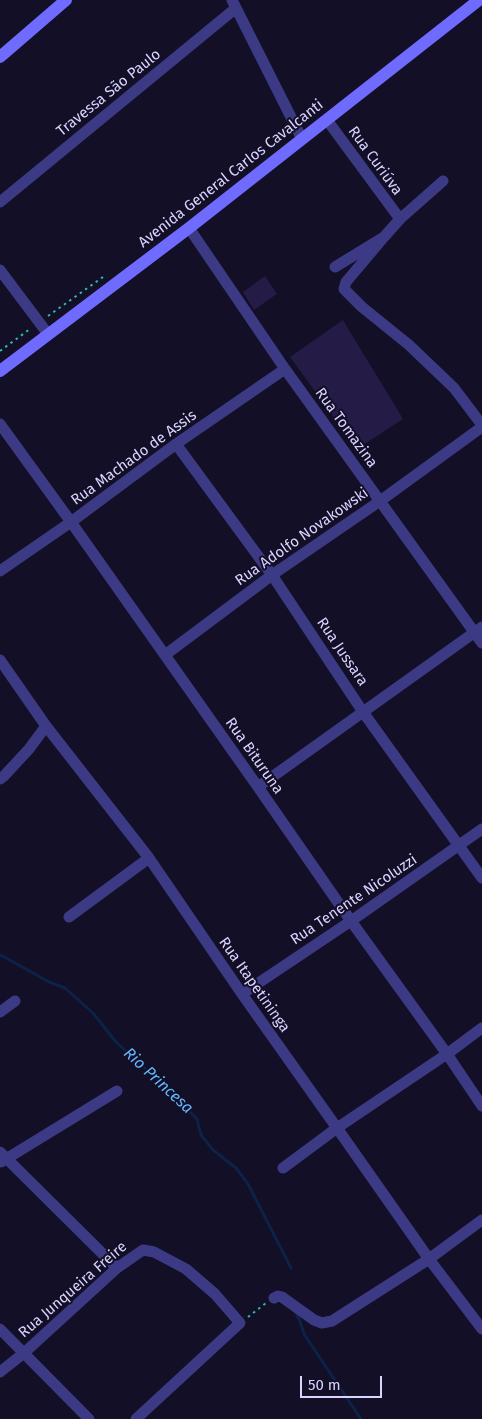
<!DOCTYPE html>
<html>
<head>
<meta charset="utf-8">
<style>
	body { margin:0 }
	#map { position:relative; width:482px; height:1419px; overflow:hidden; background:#130f26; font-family:"Fira Sans",sans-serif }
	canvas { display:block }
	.scale { position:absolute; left:300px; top:1376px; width:82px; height:22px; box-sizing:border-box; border:2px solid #d9d4ff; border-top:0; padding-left:6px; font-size:15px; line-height:18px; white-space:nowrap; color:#d9d4ff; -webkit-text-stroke:4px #130f26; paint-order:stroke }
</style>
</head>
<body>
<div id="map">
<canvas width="482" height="1419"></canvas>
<div class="scale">50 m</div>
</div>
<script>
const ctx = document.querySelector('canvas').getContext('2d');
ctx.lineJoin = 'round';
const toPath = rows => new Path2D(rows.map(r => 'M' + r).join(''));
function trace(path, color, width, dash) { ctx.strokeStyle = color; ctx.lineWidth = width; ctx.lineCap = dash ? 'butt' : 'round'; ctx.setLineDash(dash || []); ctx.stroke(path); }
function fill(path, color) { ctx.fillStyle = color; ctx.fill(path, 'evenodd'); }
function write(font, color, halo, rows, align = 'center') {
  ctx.font = font + ' "Fira Sans",sans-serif'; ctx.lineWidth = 4; ctx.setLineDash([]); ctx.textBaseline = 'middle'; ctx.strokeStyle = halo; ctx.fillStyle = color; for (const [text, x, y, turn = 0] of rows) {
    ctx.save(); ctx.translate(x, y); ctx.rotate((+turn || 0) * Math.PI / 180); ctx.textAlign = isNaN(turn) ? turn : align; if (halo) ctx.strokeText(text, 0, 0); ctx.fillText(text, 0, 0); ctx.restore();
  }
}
trace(toPath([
	[0,956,1,955,49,982,65,988,93,1013,116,1042,152,1075,180,1098,187,1109,197,1119,201,1135,213,1150,236,1168,248,1184,291,1268],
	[295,1311,300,1321,304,1334,361,1419]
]), '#0c2248', 3);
fill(toPath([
	[265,276,277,294,254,310,243,292],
	[343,320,403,419,357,449,290,357]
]), '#241b47');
trace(toPath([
	[48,316,103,277],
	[0,351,30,329],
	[248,1317,266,1303]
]), '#2fb8b0', 2, [2.5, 4]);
trace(toPath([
	[232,0,302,139],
	[327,120,400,219],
	[0,202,236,8],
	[189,228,285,369,482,643],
	[384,237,346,282,344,289,362,307,409,345,454,388,482,425],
	[335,267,384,237,400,219,443,181],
	[0,270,48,334],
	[0,424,71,522,258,787,351,921,447,1054,482,1106],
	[176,444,272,575,363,712,482,878],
	[0,571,71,522,176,444,285,369],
	[165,655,272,575,380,501,482,427],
	[0,660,46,726,149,858,242,994,337,1128,429,1259,482,1329],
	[0,779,4,776,29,749,46,726],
	[258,787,482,627],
	[69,917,149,858],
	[242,994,351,921,482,829],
	[0,1012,15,1001],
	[0,1152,117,1268],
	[1,1162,117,1091],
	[283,1168,337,1128,447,1054,482,1028],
	[274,1298,278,1296,282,1297,314,1320,322,1323,332,1321,429,1259,482,1220],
	[0,1329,89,1419],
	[0,1372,24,1353,117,1268,143,1250,154,1252,186,1269,215,1294,240,1323,136,1419]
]), '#3d3a85', 11);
trace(toPath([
	[0,57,66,0],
	[0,371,189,228,479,0]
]), '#6f6bff', 12);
write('15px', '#d9d4ff', '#130f26', [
	["Travessa São Paulo",109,93,-39],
	["Rua Curiúva",375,161,54],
	["Avenida General Carlos Cavalcanti",231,174,-38],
	["Rua Tomazina",346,428,54],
	["Rua Machado de Assis",134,458,-36],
	["Rua Adolfo Novakowski",302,537,-35],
	["Rua Jussara",342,652,56],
	["Rua Bituruna",254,756,55],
	["Rua Tenente Nicoluzzi",354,900,-34],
	["Rua Itapetininga",254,985,55],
	["Rua Junqueira Freire",73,1290,-41]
]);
write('italic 16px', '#62b6ff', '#130f26', [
	["Rio Princesa",158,1081,43]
]);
</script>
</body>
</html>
